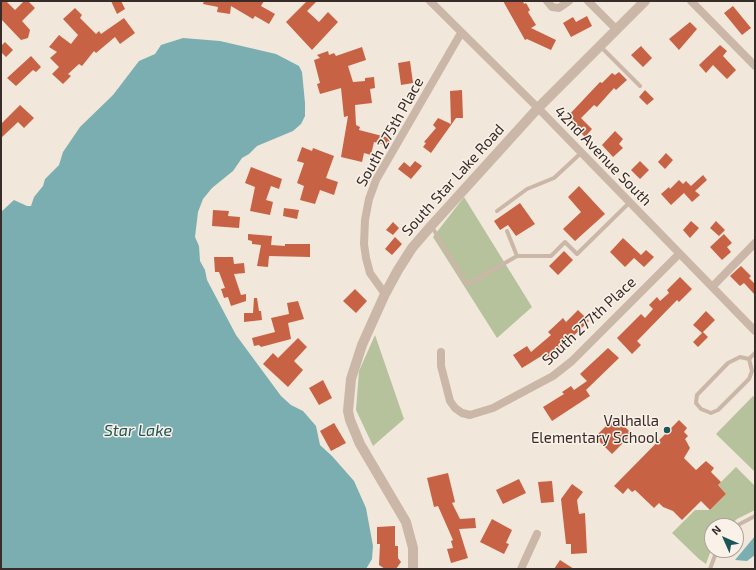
<!DOCTYPE html>
<html>
<head>
<meta charset="utf-8">
<style>
	body { margin:0 }
	#map { position:relative; width:756px; height:570px; overflow:hidden; background:#f2e7db; font-family:"Exo 2",sans-serif }
	canvas { display:block }
	.frame { position:absolute; inset:0; border:2px solid #372c28; pointer-events:none }
	.north { position:absolute; left:704px; top:518px; width:40px; height:40px; box-sizing:border-box; background:#faf1e8; border:1px solid #aca29b; border-radius:50%; rotate:315deg; font-size:11px; font-weight:700; line-height:16px; text-align:center; color:#372c28 }
	.north::after { content:''; display:block; margin:auto; width:14px; height:18px; background:#1c5659; clip-path:polygon(50% 0,100% 100%,50% 72%,0 100%) }
</style>
</head>
<body>
<div id="map">
<canvas width="756" height="570"></canvas>
<div class="frame"></div>
<div class="north">N</div>
</div>
<script>
const ctx = document.querySelector('canvas').getContext('2d');
ctx.lineJoin = 'round';
function fill(path, color) { ctx.fillStyle = color; ctx.fill(path, 'evenodd'); }
const toPath = rows => new Path2D(rows.map(r => 'M' + r).join(''));
function trace(path, color, width, dash) { ctx.strokeStyle = color; ctx.lineWidth = width; ctx.lineCap = dash ? 'butt' : 'round'; ctx.setLineDash(dash || []); ctx.stroke(path); }
function write(font, color, halo, rows, align = 'center') {
  ctx.font = font + ' "Exo 2",sans-serif'; ctx.lineWidth = 3; ctx.setLineDash([]); ctx.textBaseline = 'middle'; ctx.strokeStyle = halo; ctx.fillStyle = color; for (const [text, x, y, turn = 0] of rows) {
    ctx.save(); ctx.translate(x, y); ctx.rotate((+turn || 0) * Math.PI / 180); ctx.textAlign = isNaN(turn) ? turn : align; if (halo) ctx.strokeText(text, 0, 0); ctx.fillText(text, 0, 0); ctx.restore();
  }
}
fill(toPath([
	[464,197,532,307,497,338,433,237],
	[375,335,404,419,373,446,356,410,359,371],
	[753,396,755,398,755,472,716,434],
	[736,467,755,486,755,510,737,519,729,526,712,526,712,547,706,564,699,559,672,533,695,510,710,510,726,494,718,485]
]), '#b5c29b');
fill(toPath([
	[183,38,220,41,276,54,299,66,302,72,305,103,305,116,301,124,293,131,257,146,249,154,242,158,233,171,212,188,203,199,198,212,195,237,199,246,200,261,205,270,207,280,236,335,281,396,291,405,303,411,316,426,320,445,332,456,354,481,366,508,373,546,372,559,366,569,1,569,1,212,14,200,27,206,31,206,34,197,43,186,45,179,59,165,63,152,80,127,113,95,139,61,155,54,161,45],
	[755,536,755,555,747,561,735,560]
]), '#7aaeb0');
fill(toPath([
	[1,1,6,1,15,10,24,1,28,1,35,8,22,21,30,30,28,38,21,40,1,19],
	[111,1,121,1,125,9,117,14],
	[204,1,264,1,261,6,275,14,269,24,255,16,253,19,231,6,230,14,217,12,218,7,203,4],
	[307,1,317,1,307,11,319,22,328,12,338,22,312,50,286,22],
	[503,1,523,1,524,4,526,3,530,10,528,12,536,25,531,28,556,40,551,50,527,39,525,40],
	[733,6,751,28,742,35,724,13],
	[75,8,82,15,80,18,96,34,99,31,101,34,124,18,135,33,120,44,115,37,96,53,94,51,82,66,79,64,68,74,71,76,63,84,52,74,59,67,50,58,57,52,49,47,59,35,71,44,78,35,63,19],
	[587,16,592,26,571,37,563,23,573,17,576,22],
	[690,22,697,29,679,50,669,39],
	[5,42,13,50,6,57,1,52,1,46],
	[720,45,727,51,723,56,736,70,727,79,713,65,706,73,699,65],
	[641,46,652,58,643,67,631,55],
	[362,47,366,60,348,66,353,82,365,81,365,78,374,77,375,88,370,89,372,103,355,105,356,125,360,127,359,130,390,138,389,146,374,142,371,155,364,153,362,162,341,157,348,116,344,117,341,88,320,94,317,84,320,83,314,60,320,58,317,55,328,51,329,55,334,53,336,56],
	[31,56,41,67,36,72,33,70,16,86,7,78],
	[410,61,413,83,401,85,398,63],
	[619,72,627,80,616,90,614,88,597,107,594,105,581,118,592,129,585,137,566,118,600,82,602,83,612,73,615,75],
	[462,90,463,118,456,118,431,153,423,147,426,143,424,142,436,128,433,125,438,118,451,124,450,91],
	[645,90,654,99,647,105,639,97],
	[20,105,34,118,24,128,18,122,1,138,1,124],
	[615,131,623,139,619,144,623,148,613,157,602,145],
	[302,147,312,151,313,148,334,156,326,178,338,182,334,195,320,190,315,204,300,200,304,186,297,183,304,163,297,161],
	[666,153,673,160,665,169,658,162],
	[415,161,422,166,411,179,398,169,404,162,410,167],
	[640,161,649,170,640,179,631,170],
	[251,167,282,179,279,189,271,186,266,200,273,202,270,215,250,211,255,187,245,183],
	[703,175,707,180,695,191,700,195,692,202,684,193,671,205,661,194,669,187,670,189,679,180,683,184,686,181,691,186],
	[579,186,605,214,575,241,563,229,581,212,568,197],
	[520,203,535,224,516,236,508,225,500,230,494,221],
	[284,208,299,210,297,219,283,216],
	[213,210,229,211,228,216,240,217,239,228,212,226],
	[691,221,699,228,690,238,683,230],
	[716,221,725,230,719,236,710,228],
	[393,222,399,228,393,235,386,230],
	[248,234,272,236,271,245,285,246,285,244,310,244,310,257,269,256,268,267,257,266,261,245,252,244,252,241,248,240],
	[724,234,732,243,727,247,731,252,722,260,710,247],
	[395,237,402,244,392,255,385,249],
	[623,238,641,255,646,250,654,257,644,267,634,258,625,267,610,252],
	[564,251,573,260,558,275,549,266],
	[214,257,233,257,234,264,244,263,245,273,234,274,241,295,246,294,246,301,231,306,228,297,224,298,221,289,225,288,219,272,215,272],
	[741,266,751,276,749,278,755,284,755,295,744,283,740,286,730,276],
	[680,277,692,289,679,302,677,300,640,338,637,341,641,345,632,354,617,338,641,314,645,318,653,309,649,305,657,297,660,301,669,293,667,290],
	[355,289,367,301,356,313,343,301],
	[254,298,257,298,259,311,261,311,262,320,244,322,244,313,253,313],
	[298,301,304,319,288,323,291,339,261,347,259,345,254,346,252,338,275,332,271,318,289,314,287,303],
	[578,310,589,321,562,347,561,346,547,359,543,355,522,368,513,355,527,346,531,352,551,335,548,332,563,318,566,322],
	[706,311,715,320,702,333,693,325],
	[703,332,708,337,698,347,693,342],
	[298,338,307,347,294,361,303,370,288,387,263,364,273,353,278,358],
	[608,348,619,358,586,390,590,396,552,421,543,407,564,394,562,392,571,386,574,390,587,381,580,374],
	[323,380,332,398,319,405,309,388],
	[615,417,632,434,612,454,595,437],
	[679,420,687,428,684,432,688,436,685,439,690,448,684,458,696,470,706,461,714,468,711,472,721,482,718,485,726,494,710,510,701,501,682,520,673,511,663,507,659,503,654,508,635,490,632,492,628,488,623,494,614,486],
	[334,423,346,443,331,451,320,431],
	[448,473,455,502,452,503,460,519,475,518,476,528,459,529,468,558,451,563,447,549,453,548,451,541,453,540,438,506,434,507,427,478],
	[519,479,526,493,503,504,496,490],
	[552,481,554,502,541,503,538,482],
	[572,484,583,492,577,500,579,514,585,513,587,553,571,554,571,544,566,544,561,499],
	[492,519,512,530,506,543,509,544,504,554,480,542],
	[395,526,395,546,398,546,398,558,401,562,396,569,385,569,379,565,380,544,377,544,377,527],
	[560,560,574,569,554,569]
]), '#c86244');
trace(toPath([
	[600,46,640,86],
	[497,211,527,189,554,178,581,153],
	[432,227,467,285,517,256,551,256,565,242,577,254,629,203],
	[507,231,517,256],
	[740,357,749,359,752,371,749,379,718,410,711,413,701,409,696,403,697,395,728,363,740,357],
	[749,359,755,353],
	[736,526,755,516],
	[710,569,717,550]
]), '#cbb7a7', 4);
trace(toPath([
	[430,1,538,108,755,331],
	[547,1,552,7,559,8,569,1],
	[588,1,616,29],
	[691,1,755,66],
	[712,287,755,243],
	[385,294,370,273,366,258,364,244,365,220,369,199,376,180,461,33],
	[441,352,441,366,450,401,455,408,462,413,470,415,493,408,553,376,572,361,679,254],
	[521,569,537,534]
]), '#cbb7a7', 8);
trace(toPath([
	[413,569,413,548,406,522,360,444,350,420,348,411,351,379,362,345,385,294,398,270,412,248,431,226,538,108,645,1]
]), '#cbb7a7', 10);
for (const [x, y, r, color] of [
	[667,430,4,"#1c5659"]
]) { const dot = new Path2D(); dot.arc(x, y, r, 0, 2 * Math.PI); ctx.fillStyle = color; ctx.fill(dot); trace(dot, '#faf1e8', 1.5); }
write('15px', '#372c28', '#faf1e8', [
	["South 275th Place",390,132,-61],
	["42nd Avenue South",603,156,46],
	["South Star Lake Road",453,180,-48],
	["South 277th Place",589,321,-43]
]);
write('15px', '#372c28', '#faf1e8', [
	["Valhalla",659,421],
	["Elementary School",659,438]
], 'right');
write('italic 16px', '#1c5659', '#faf1e8', [
	["Star Lake",138,431]
]);
</script>
</body>
</html>
